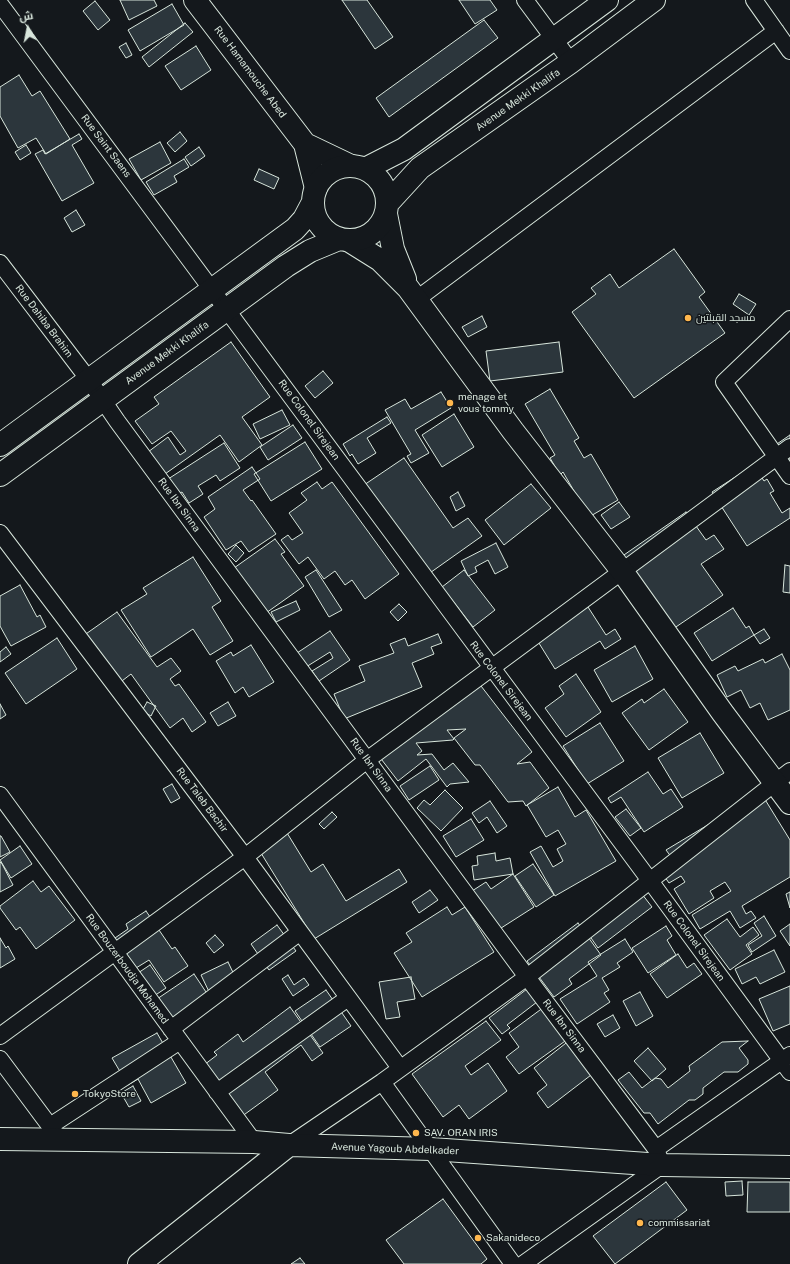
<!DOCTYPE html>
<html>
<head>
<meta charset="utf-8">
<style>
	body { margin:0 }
	#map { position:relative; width:790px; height:1264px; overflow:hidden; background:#14181c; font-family:"Public Sans",Cairo,sans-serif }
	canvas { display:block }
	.north { position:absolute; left:8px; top:8px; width:40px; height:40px; -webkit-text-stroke:3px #14181c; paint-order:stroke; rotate:350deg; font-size:11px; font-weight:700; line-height:16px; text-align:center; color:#d8e6dc }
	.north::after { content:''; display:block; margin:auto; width:14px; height:18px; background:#d8e6dc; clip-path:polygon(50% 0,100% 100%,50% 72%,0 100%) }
</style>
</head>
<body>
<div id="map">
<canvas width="790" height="1264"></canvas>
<div class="north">ش</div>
</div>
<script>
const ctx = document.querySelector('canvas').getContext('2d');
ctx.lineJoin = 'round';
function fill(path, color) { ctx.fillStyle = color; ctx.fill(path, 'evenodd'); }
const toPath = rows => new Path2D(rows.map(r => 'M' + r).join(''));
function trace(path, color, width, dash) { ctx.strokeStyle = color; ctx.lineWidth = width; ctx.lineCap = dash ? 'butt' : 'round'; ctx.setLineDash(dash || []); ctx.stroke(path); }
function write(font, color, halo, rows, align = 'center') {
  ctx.font = font + ' "Public Sans",Cairo,sans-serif'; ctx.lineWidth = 3; ctx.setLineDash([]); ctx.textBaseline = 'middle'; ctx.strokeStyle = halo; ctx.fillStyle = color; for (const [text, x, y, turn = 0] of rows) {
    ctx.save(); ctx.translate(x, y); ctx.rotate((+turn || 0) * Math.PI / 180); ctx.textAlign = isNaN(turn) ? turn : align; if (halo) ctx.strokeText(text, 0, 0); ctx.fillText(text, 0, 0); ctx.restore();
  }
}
const building = toPath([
	[120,0,154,0,157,6,129,20,120,0],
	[342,0,367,0,393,37,375,49,342,0],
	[459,0,490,0,497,10,475,24,459,0],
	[95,1,110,20,98,30,83,11,95,1],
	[172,4,184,25,140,51,128,30,172,4],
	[484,20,498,38,389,117,376,98,484,20],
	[185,23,193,32,149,67,142,57,185,23],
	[126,43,132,55,126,58,119,47,126,43],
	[196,46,211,70,181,90,165,66,196,46],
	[19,75,32,96,40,91,70,139,46,154,36,138,18,148,0,116,0,87,19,75],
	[180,132,187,141,175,152,167,143,180,132],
	[79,134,82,139,72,145,94,183,62,201,35,154,43,150,45,154,79,134],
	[160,142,171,163,141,180,129,159,160,142],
	[26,145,31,153,20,160,15,152,26,145],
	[199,147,205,156,191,166,185,157,199,147],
	[184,159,189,167,174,176,177,182,154,195,146,182,184,159],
	[259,169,279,178,274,189,254,180,259,169],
	[76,210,85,225,72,232,64,218,76,210],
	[674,249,705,292,699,297,725,333,634,398,572,312,596,294,591,288,610,274,619,288,674,249],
	[739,294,756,304,749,315,733,304,739,294],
	[482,316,487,327,468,337,462,327,482,316],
	[231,342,270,397,242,417,262,445,239,462,220,435,165,474,148,452,168,437,180,455,186,451,171,431,152,444,135,421,159,404,154,397,231,342],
	[559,342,563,372,490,381,486,351,559,342],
	[323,371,333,383,315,398,305,386,323,371],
	[550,389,579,438,574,441,584,458,591,454,618,500,589,517,563,472,560,475,550,458,555,455,525,404,550,389],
	[441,392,451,408,415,430,429,453,411,463,407,456,411,454,385,410,405,399,411,409,441,392],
	[282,410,290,425,260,439,253,424,282,410],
	[454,414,474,447,442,467,422,435,454,414],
	[387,417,391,423,367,438,376,453,358,464,352,454,350,456,343,444,387,417],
	[293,425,302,438,268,460,260,447,293,425],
	[790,435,790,461,786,464,774,446,790,435],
	[305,442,322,469,271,501,254,474,305,442],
	[224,443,240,468,220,481,216,475,198,486,203,494,189,503,182,492,174,496,165,481,224,443],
	[404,458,453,528,468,518,482,536,427,575,364,485,404,458],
	[754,465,764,481,767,479,774,491,770,493,782,513,790,508,790,518,747,546,712,492,754,465],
	[252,467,260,479,243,490,251,501,252,500,276,534,249,552,241,541,226,550,204,517,215,509,208,497,252,467],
	[317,482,322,489,332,482,399,574,365,599,352,580,345,585,335,571,324,579,308,557,299,564,281,540,288,535,292,540,303,533,289,513,307,500,301,493,317,482],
	[531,484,551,508,504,545,485,520,531,484],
	[458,492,465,506,456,511,450,497,458,492],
	[619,502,630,517,611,529,601,515,619,502],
	[686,512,706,540,714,535,724,549,701,564,723,595,670,631,621,557,686,512],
	[275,539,285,552,281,554,304,586,266,613,234,568,275,539],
	[496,543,508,567,495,574,488,560,475,567,477,572,468,576,461,561,496,543],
	[236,545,244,553,236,562,228,554,236,545],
	[193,557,221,601,212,607,233,641,210,655,193,629,151,657,121,610,147,594,143,588,193,557],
	[785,565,790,566,790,593,783,592,785,565],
	[316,570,342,610,329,617,305,577,316,570],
	[464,570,495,610,473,627,442,587,464,570],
	[20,585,37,617,40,615,46,627,11,646,0,626,0,596,20,585],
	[296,601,300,610,276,622,271,612,296,601],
	[399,604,407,612,398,621,390,612,399,604],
	[588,607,606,635,615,629,621,639,605,649,600,641,555,669,537,640,588,607],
	[733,608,746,628,749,626,754,635,712,661,694,633,733,608],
	[117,612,157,667,171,658,181,671,170,679,175,686,179,684,206,722,192,732,183,718,170,728,131,674,118,684,83,636,117,612],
	[764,629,770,638,760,644,754,635,764,629],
	[330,631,350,660,319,681,312,671,333,658,330,652,306,667,297,653,330,631],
	[438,634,442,643,431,647,434,654,412,663,422,687,344,719,334,694,365,681,359,666,394,653,390,644,405,638,408,646,438,634],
	[57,638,77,669,26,704,5,673,57,638],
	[251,645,274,682,249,697,243,687,235,693,216,661,231,652,233,656,251,645],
	[635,646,653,679,612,702,594,670,635,646],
	[6,647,11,654,0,662,0,652,6,647],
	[782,654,790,670,790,710,768,720,760,703,750,708,741,690,727,697,717,675,735,666,738,671,763,659,765,663,782,654],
	[471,673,532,752,517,764,530,762,549,788,526,806,523,801,508,802,480,765,475,765,454,738,466,729,447,730,454,739,453,740,416,743,422,751,417,755,432,754,444,770,453,763,469,782,450,784,447,787,426,759,398,781,375,751,420,712,471,673],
	[576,674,601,712,566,737,545,708,564,694,559,686,576,674],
	[664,689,688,722,649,750,622,713,642,699,644,703,664,689],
	[147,702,156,706,151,716,142,711,147,702],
	[228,702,236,716,218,726,210,713,228,702],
	[0,704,6,715,0,719,0,704],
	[600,723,624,761,587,784,563,746,600,723],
	[700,733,724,773,682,798,658,758,700,733],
	[430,766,439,780,409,800,400,786,430,766],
	[648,772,663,794,671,789,683,807,644,832,621,797,611,803,608,798,648,772],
	[172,784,180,798,171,803,163,789,172,784],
	[558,787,575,817,586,810,616,861,555,896,530,852,541,846,553,867,563,861,557,849,566,844,558,830,546,837,527,805,558,787],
	[445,790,463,808,441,831,417,808,424,800,430,805,445,790],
	[761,793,790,840,790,877,742,906,746,914,751,911,756,918,740,928,730,911,700,929,692,915,731,891,725,882,710,891,714,898,689,914,674,889,685,882,681,876,669,883,658,867,672,858,666,850,761,793],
	[490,801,507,826,497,833,487,817,479,823,472,813,490,801],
	[626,809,641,828,630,836,615,817,626,809],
	[332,812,337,817,324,829,319,824,332,812],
	[471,819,484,840,456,857,443,836,471,819],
	[284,828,311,872,323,864,346,901,399,869,407,882,314,939,256,845,284,828],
	[0,836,1,836,10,852,0,857,0,836],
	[20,846,32,864,11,878,0,860,20,846],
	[495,853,496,861,510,858,513,874,474,880,472,866,478,865,477,856,495,853],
	[1,862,13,885,0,892,0,863,1,862],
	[533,864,554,895,536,907,515,876,533,864],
	[513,874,534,907,498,930,472,891,486,882,491,889,513,874],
	[33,881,41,892,49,886,75,920,36,949,20,927,16,930,0,908,0,906,33,881],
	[635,885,652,907,598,948,582,925,635,885],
	[430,890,438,900,419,913,412,902,430,890],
	[790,892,790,908,786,894,790,892],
	[447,907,452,915,465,907,494,952,422,997,394,953,412,942,406,933,447,907],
	[146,911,172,949,175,947,188,966,164,982,149,960,136,968,115,938,128,929,126,924,146,911],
	[764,916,776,936,752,952,748,945,762,936,754,923,764,916],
	[727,919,740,937,753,927,759,935,746,945,752,954,730,970,704,935,727,919],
	[578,923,601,955,569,979,572,984,554,997,527,961,578,923],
	[790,924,790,946,780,931,790,924],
	[277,925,296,951,269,970,251,944,277,925],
	[666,926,672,936,667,940,676,955,648,973,632,948,666,926],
	[215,935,224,945,214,953,206,943,215,935],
	[0,938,6,948,8,946,15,959,0,968,0,938],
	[625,939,633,952,617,963,620,967,602,978,609,990,604,993,610,1002,577,1024,560,999,597,976,588,962,625,939],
	[774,950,785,972,760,984,756,977,742,984,735,969,774,950],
	[678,954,687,968,694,963,702,974,667,998,650,974,678,954],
	[228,962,240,987,213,1000,201,975,228,962],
	[150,965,166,988,154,996,138,973,150,965],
	[194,974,206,992,177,1027,157,999,194,974],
	[288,975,294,985,304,978,309,985,293,996,282,979,288,975],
	[411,977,415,999,397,1002,400,1017,386,1019,379,982,411,977],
	[790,986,790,1024,773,1031,759,999,790,986],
	[527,989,537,1002,507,1025,510,1028,502,1034,489,1018,527,989],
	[326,990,351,1026,320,1047,295,1011,326,990],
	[640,992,653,1016,636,1026,623,1001,640,992],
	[290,1007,323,1053,312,1061,301,1045,265,1072,278,1090,241,1117,204,1065,217,1055,214,1052,238,1034,243,1042,290,1007],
	[544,1007,568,1039,519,1074,506,1057,519,1047,509,1033,544,1007],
	[613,1015,620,1028,605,1037,597,1024,613,1015],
	[486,1021,501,1040,465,1066,471,1075,488,1063,507,1091,469,1119,459,1105,443,1117,412,1074,486,1021],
	[157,1033,186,1083,151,1103,138,1079,128,1085,112,1058,157,1033],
	[570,1040,595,1072,548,1108,537,1093,547,1085,534,1068,570,1040],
	[748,1041,739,1048,748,1060,748,1064,738,1072,724,1072,703,1088,703,1094,695,1100,689,1100,658,1124,650,1113,644,1113,618,1080,629,1072,642,1088,655,1078,661,1079,668,1088,690,1071,689,1066,722,1042,748,1041],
	[648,1048,666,1069,652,1081,634,1061,648,1048],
	[133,1086,141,1101,129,1107,121,1093,133,1086],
	[742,1181,743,1195,726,1196,725,1182,742,1181],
	[666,1182,687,1210,615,1264,593,1236,666,1182],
	[748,1182,790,1182,790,1212,747,1212,748,1182],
	[443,1199,487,1259,481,1264,404,1264,386,1240,443,1199],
	[300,1258,305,1264,291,1264,300,1258]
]);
fill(building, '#2c363c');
trace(building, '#d8e6dc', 1);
const street = toPath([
	[525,0,571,62],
	[754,0,790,51],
	[0,4,651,882,790,1072],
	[0,263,89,380,117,421,527,977,656,1149],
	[417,299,776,31],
	[790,319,724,382,790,476],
	[0,533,245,857,400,1068],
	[0,795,254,1142],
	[171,1029,300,932],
	[0,1036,245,857,367,760,790,447],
	[0,1059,55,1133],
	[382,1082,513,1264],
	[217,1092,348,998],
	[50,1126,180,1041],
	[289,1145,382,1082,527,977,790,771],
	[523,1264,662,1165,656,1149,790,1055]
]);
const secondary = toPath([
	[195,0,305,144,316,188],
	[305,144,351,166],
	[386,214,393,249,405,279],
	[348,240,380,260,408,288,513,431,622,571,722,712,790,803],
	[0,1139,254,1142,289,1145,431,1149,662,1165,790,1167],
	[139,1264,289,1145]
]);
const primary = toPath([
	'313 203a37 37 0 1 1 74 0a37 37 0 1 1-74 0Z',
	[365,169,404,149,607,0],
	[387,204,420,168,571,62,654,0],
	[0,445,295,229,304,219,313,202],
	[0,475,286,266,310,251,339,239]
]);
trace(street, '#d8e6dc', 18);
trace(secondary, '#d8e6dc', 24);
trace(primary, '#d8e6dc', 24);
trace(street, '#14181c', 16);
trace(secondary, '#14181c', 22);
trace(primary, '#14181c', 22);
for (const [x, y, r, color] of [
	[688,318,4,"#ffb74d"],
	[450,403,4,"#ffb74d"],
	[75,1094,4,"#ffb74d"],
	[416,1133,4,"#ffb74d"],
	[640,1223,4,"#ffb74d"],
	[478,1238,4,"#ffb74d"]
]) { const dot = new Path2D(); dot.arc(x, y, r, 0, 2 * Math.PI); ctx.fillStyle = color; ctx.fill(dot); trace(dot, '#14181c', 1.5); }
write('10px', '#d8e6dc', '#14181c', [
	["Rue Hamamouche Abed",250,72,53],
	["Avenue Mekki Khalifa",518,100,-35],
	["Rue Saint Saens",106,146,53],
	["Rue Dahiba Brahim",44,321,53],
	["Avenue Mekki Khalifa",167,353,-36],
	["Rue Colonel Sirejean",309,420,54],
	["Rue Ibn Sinna",179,505,54],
	["Rue Colonel Sirejean",501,681,53],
	["Rue Ibn Sinna",371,765,54],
	["Rue Taleb Bachir",202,800,53],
	["Rue Colonel Sirejean",694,941,54],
	["Rue Bouzerboudja Mohamed",127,969,54],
	["Rue Ibn Sinna",564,1026,53],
	["Avenue Yagoub Abdelkader",395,1149,2]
]);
write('10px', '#d8e6dc', '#14181c', [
	["مسجد القبلتين",696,318],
	["menage et",458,397],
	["vous tommy",458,409],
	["TokyoStore",83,1094],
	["SAV. ORAN IRIS",424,1133],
	["commissariat",648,1223],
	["Sakanideco",486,1238]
], 'left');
</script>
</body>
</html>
